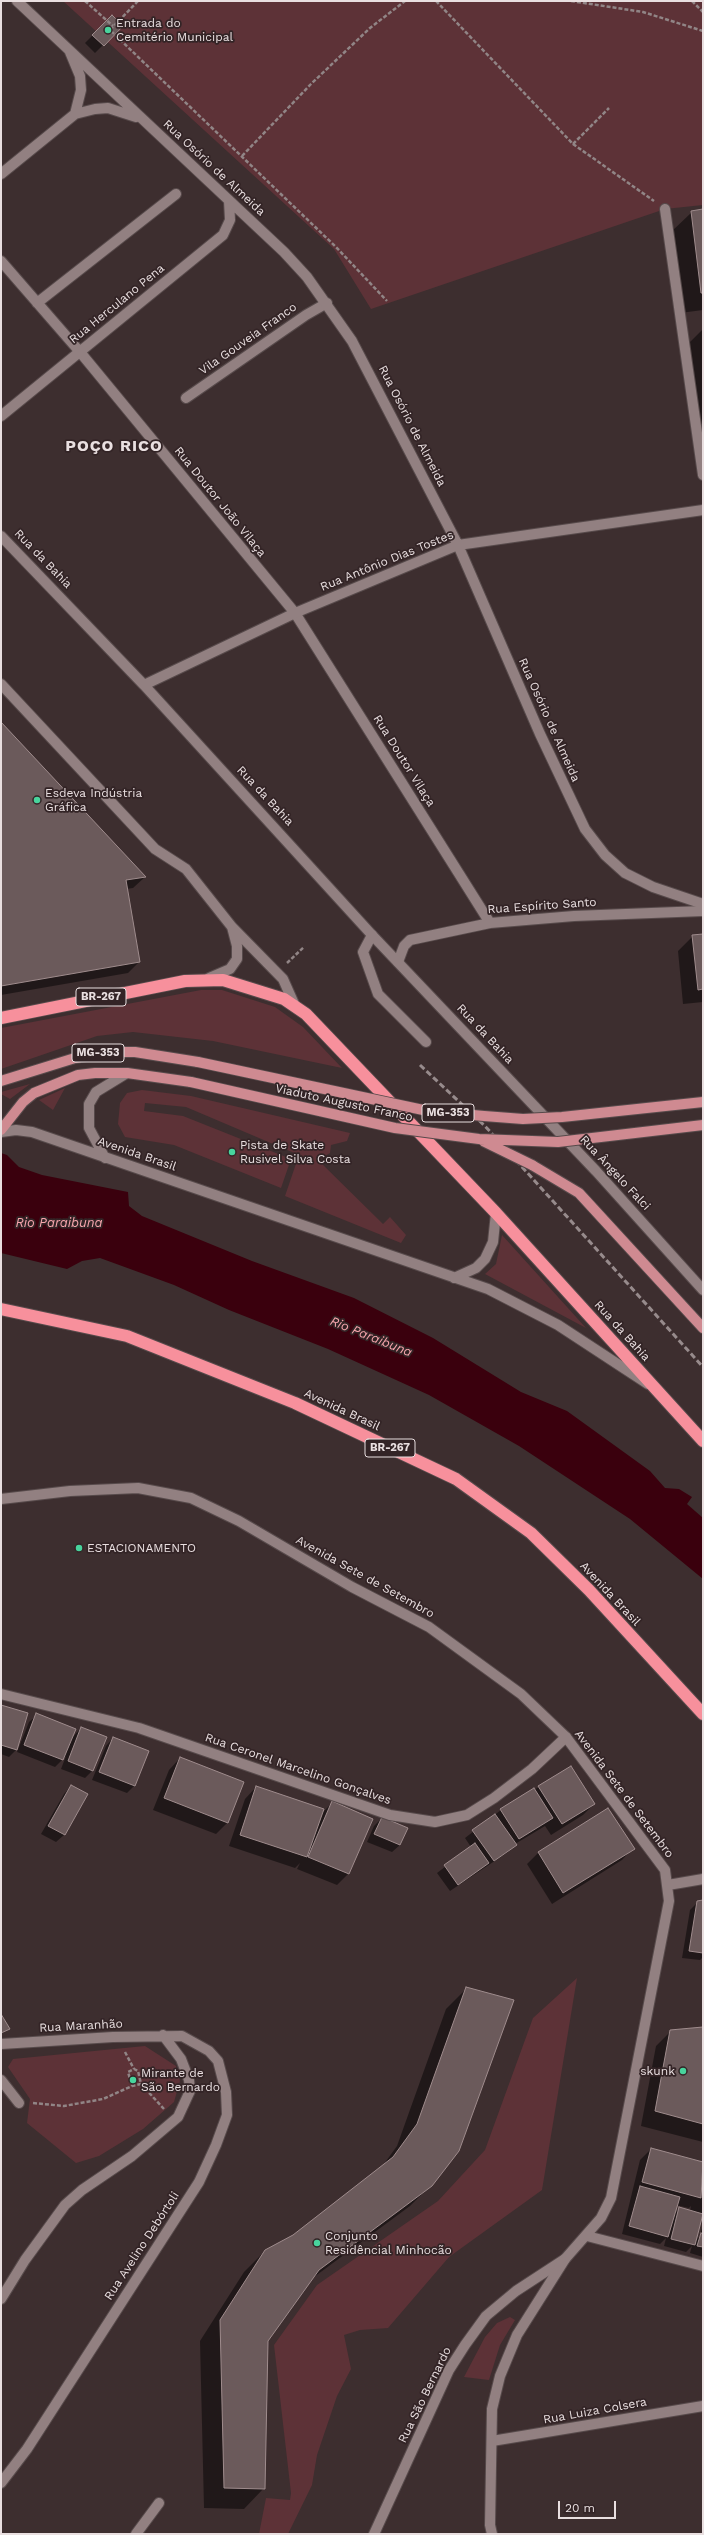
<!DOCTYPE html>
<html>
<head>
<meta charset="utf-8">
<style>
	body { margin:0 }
	#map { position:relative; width:704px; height:2535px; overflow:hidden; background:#3d2e2f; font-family:"Work Sans",sans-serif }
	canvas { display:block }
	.frame { position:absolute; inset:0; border:2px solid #e9dfe0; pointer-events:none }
	.scale { position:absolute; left:558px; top:2501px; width:58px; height:18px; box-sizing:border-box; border:2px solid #e9dfe0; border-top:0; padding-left:5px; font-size:12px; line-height:14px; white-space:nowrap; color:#e9dfe0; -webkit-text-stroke:3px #332426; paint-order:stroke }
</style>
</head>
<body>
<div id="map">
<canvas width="704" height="2535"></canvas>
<div class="frame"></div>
<div class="scale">20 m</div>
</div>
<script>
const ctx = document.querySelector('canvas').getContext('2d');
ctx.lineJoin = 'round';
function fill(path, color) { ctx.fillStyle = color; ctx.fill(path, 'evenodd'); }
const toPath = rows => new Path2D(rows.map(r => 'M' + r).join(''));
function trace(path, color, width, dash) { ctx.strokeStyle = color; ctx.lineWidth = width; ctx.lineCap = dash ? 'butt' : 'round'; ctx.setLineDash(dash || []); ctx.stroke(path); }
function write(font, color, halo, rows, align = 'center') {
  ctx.font = font + ' "Work Sans",sans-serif'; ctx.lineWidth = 3.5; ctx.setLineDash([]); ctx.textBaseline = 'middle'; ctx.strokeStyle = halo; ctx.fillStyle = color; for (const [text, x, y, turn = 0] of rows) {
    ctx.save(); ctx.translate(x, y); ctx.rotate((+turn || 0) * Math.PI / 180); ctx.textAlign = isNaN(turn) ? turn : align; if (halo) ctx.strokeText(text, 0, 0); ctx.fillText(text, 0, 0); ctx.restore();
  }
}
fill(toPath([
	[63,1,703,1,703,205,665,209,371,309,334,249],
	[201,990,222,990,275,1007,303,1027,342,1068,213,1041,133,1032,97,1036,1,1069,1,1028],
	[30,1084,10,1099,1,1094,1,1092],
	[65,1088,53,1110,39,1100],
	[142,1090,191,1096,350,1133,347,1141,331,1145,330,1153,318,1160,383,1224,390,1217,406,1235,401,1243,285,1196,299,1155,186,1107,145,1103,144,1111,183,1116,291,1159,281,1188,174,1145,125,1137,118,1124,120,1103,127,1093],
	[502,1235,586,1328,485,1274,496,1264],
	[577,1978,542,2190,449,2257,388,2328,360,2330,344,2335,351,2369,337,2396,317,2455,312,2485,288,2534,259,2534,266,2498,290,2500,291,2493,274,2345,317,2285,438,2201,485,2150,533,2018],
	[145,2046,176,2066,180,2081,174,2102,143,2129,99,2156,76,2163,27,2123,30,2099,8,2067,13,2059],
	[510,2317,515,2320,500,2345,489,2380,464,2377,485,2337,497,2323]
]), '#5d3237');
fill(toPath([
	[1,1153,7,1155,19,1167,42,1175,128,1192,129,1206,142,1216,252,1261,354,1298,433,1338,521,1392,567,1411,650,1471,665,1488,679,1489,692,1497,687,1504,703,1518,703,1579,630,1519,519,1446,429,1395,328,1349,229,1310,174,1285,100,1258,82,1261,67,1269,1,1253]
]), '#3a000d');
fill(toPath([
	[112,16,122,26,95,53,85,43],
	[703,210,703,310,680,313,671,232,692,212],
	[703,329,703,424,697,425,688,344],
	[1,724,145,877,133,888,126,889,139,962,128,973,1,995],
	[703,935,703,1002,683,1004,678,951,693,936],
	[1,1707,17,1749,9,1757,1,1754],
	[37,1715,71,1739,81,1728,92,1771,85,1778,61,1769,66,1756,55,1767,17,1752,29,1722],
	[113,1738,135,1785,127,1793,92,1780,106,1746],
	[180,1758,228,1822,216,1834,153,1810,169,1770],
	[71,1786,86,1794,64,1835,56,1842,41,1834,64,1794],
	[256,1787,321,1814,332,1803,371,1820,348,1874,337,1885,297,1869,300,1863,295,1868,229,1846,245,1799],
	[539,1787,594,1804,583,1815,551,1835,545,1826,515,1844,508,1852,450,1891,437,1873,471,1847,465,1838,501,1810],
	[608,1809,633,1848,622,1860,552,1904,527,1864,538,1853],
	[382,1818,400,1845,392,1852,367,1842,374,1826],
	[703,1901,703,1957,700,1960,682,1958,690,1910,698,1902],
	[466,1989,431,2185,410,2206,310,2280,267,2341,264,2488,244,2509,204,2508,200,2341,244,2272,265,2251,294,2236,381,2168,397,2146,446,2009],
	[703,2028,703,2142,641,2126,656,2046,671,2031],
	[651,2149,702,2162,703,2158,703,2220,700,2220,695,2241,700,2236,703,2224,703,2257,690,2253,692,2246,686,2252,664,2246,666,2238,660,2244,622,2234,640,2160],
	[676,2205,689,2208,691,2206,690,2211,680,2208,674,2214]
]), '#0007');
const building = toPath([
	[112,15,123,26,104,46,92,35,112,15],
	[703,209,703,293,701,293,691,211,703,209],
	[1,722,146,877,126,880,140,962,1,986,1,722],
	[703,934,703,989,698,990,692,935,703,934],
	[1,1705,28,1713,17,1750,1,1745,1,1705],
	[36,1713,76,1729,63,1760,24,1745,36,1713],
	[81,1727,107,1737,93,1771,68,1761,81,1727],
	[113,1737,149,1751,135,1786,99,1772,113,1737],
	[180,1757,244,1782,228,1823,164,1798,180,1757],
	[571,1766,595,1804,562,1824,538,1786,571,1766],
	[71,1785,88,1794,65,1835,48,1826,71,1785],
	[256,1786,324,1809,307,1857,240,1835,256,1786],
	[534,1788,553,1818,519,1839,500,1809,534,1788],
	[332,1801,373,1819,349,1874,308,1857,332,1801],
	[608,1808,635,1849,563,1893,538,1852,608,1808],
	[495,1814,517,1845,494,1861,472,1830,495,1814],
	[382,1817,408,1828,400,1845,374,1834,382,1817],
	[475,1843,489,1863,458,1885,444,1865,475,1843],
	[703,1900,703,1953,689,1951,697,1901,703,1900],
	[466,1987,514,2000,459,2151,432,2186,319,2270,268,2341,265,2489,224,2488,220,2320,265,2250,293,2235,393,2157,417,2124,466,1987],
	[1,2014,10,2029,1,2033,1,2014],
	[703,2027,703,2124,655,2111,670,2030,703,2027],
	[651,2148,703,2162,701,2198,642,2182,651,2148],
	[640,2186,680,2197,668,2237,629,2226,640,2186],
	[679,2207,703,2214,695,2245,671,2239,679,2207],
	[701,2233,703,2234,703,2247,697,2246,701,2233]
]);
fill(building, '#6b5a5b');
trace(building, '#9f8c8d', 1);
const lane = toPath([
	[186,398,306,315,327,303],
	[372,935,363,952,378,994,426,1042],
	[1,2080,19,2103]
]);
const street = toPath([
	[665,209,703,475],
	[1,261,80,352,295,613,490,923],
	[37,303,176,194],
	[1,684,155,849,186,869,232,927,283,979,295,1006],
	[398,962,404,946,410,940,490,923,574,916,703,911],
	[209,978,230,969,237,959,237,946,232,927],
	[1,1694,139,1728,390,1815,435,1822,467,1815,494,1798,532,1769,566,1737],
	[1,2044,113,2037,182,2036,209,2051,218,2061,226,2092,227,2115,216,2145,199,2182,27,2449,1,2483],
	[587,2236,703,2266],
	[1,2299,25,2260,65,2205,82,2190,132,2156,178,2117,190,2091,189,2080,181,2059,163,2035],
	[492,2441,703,2406],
	[136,2534,159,2503],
	[374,2534,449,2370,465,2345,486,2316,516,2291,565,2259]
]);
const secondary = toPath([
	[17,1,284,252,307,277,352,341,458,545,540,734,585,829,605,855,625,873,653,887,703,904],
	[75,114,95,109,108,108,136,117],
	[1,174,75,114,81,90,80,76,70,52],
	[1,416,223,235,230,220,229,201],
	[1,536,144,685,372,935,596,1171,703,1290],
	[144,685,295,613,458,545,703,510],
	[1,1132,16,1130,32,1132,488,1289,558,1325,648,1384],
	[105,1158,89,1128,89,1104,96,1092,127,1073],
	[454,1278,476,1268,485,1259,493,1242,496,1213],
	[1,1499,70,1491,138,1488,191,1498,239,1521,352,1587,429,1627,521,1694,566,1737,665,1870,669,1901,611,2198,601,2218,565,2259,517,2335,500,2376,492,2409,490,2525,492,2534],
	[668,1885,703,1879]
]);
const primary = toPath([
	[1,1081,75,1058,109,1052,135,1052,198,1062],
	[1,1130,23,1102,34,1093,78,1075,95,1073,127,1073,191,1082],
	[532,1165,579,1193,703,1328]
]);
const highway = toPath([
	[1,1018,185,981,223,980,284,999,306,1014,496,1213,703,1441],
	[1,1309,127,1336,295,1403,456,1479,531,1533,589,1590,703,1714]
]);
trace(lane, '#574a4b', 12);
trace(street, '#574a4b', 12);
trace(secondary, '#574a4b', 12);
trace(primary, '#574a4b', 12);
trace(highway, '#574a4b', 14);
trace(toPath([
	[85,1,113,26],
	[138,1,110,30,336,247,387,301],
	[436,1,573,144,654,201],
	[571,1,643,12,703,31],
	[692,1,703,12],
	[573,144,609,108],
	[242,156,311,84,370,28,405,1],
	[287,963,304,947],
	[125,2052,134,2069],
	[141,2084,164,2109],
	[33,2103,64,2106,103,2099,132,2086,141,2084,138,2071,134,2069,128,2072,132,2086]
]), '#918586', 2.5, [4, 2]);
trace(lane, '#928081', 10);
trace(street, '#928081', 10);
trace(secondary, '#928081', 10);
trace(primary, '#cf8a91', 10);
trace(highway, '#f7909c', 12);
trace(toPath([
	[420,1065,485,1126,703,1367]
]), '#978b8c', 3, [6, 3]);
const primaryBridge = toPath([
	[198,1062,428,1111,484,1116,523,1119,562,1117,703,1102],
	[191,1082,395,1128,479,1139,558,1142,703,1125],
	[483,1141,532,1165]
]);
trace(primaryBridge, '#574a4b', 12, []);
trace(primaryBridge, '#cf8a91', 10);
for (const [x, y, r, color] of [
	[108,30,4,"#48d49d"],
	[37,800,4,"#48d49d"],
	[232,1152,4,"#48d49d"],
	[79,1548,4,"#48d49d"],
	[683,2071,4,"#48d49d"],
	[133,2080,4,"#48d49d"],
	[317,2243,4,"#48d49d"]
]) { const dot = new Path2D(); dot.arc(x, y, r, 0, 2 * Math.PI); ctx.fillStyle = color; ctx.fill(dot); trace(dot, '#332426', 1.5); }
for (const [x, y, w] of [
	[101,997,50],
	[98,1053,52],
	[448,1113,52],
	[390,1448,50]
]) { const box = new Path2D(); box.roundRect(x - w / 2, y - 9, w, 18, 3); ctx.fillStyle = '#332426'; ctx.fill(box); trace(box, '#e9dfe0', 1); }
write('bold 11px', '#e9dfe0', null, [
	["BR-267",101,997],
	["MG-353",98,1053],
	["MG-353",448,1113],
	["BR-267",390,1448]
]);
write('12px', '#e9dfe0', '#332426', [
	["Entrada do",116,23],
	["Cemitério Municipal",116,37],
	["Esdeva Indústria",45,793],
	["Gráfica",45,807],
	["Pista de Skate",240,1145],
	["Rusivel Silva Costa",240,1159],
	["ESTACIONAMENTO",87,1548],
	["skunk",675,2071,"right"],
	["Mirante de",141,2073],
	["São Bernardo",141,2087],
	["Conjunto",325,2236],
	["Residêncial Minhocão",325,2250]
], 'left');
write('12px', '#e9dfe0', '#332426', [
	["Rua Osório de Almeida",214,168,43],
	["Rua Herculano Pena",117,304,-39],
	["Vila Gouveia Franco",248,339,-35],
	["Rua Osório de Almeida",412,426,63],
	["Rua Doutor João Vilaça",220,502,51],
	["Rua da Bahia",43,559,46],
	["Rua Antônio Dias Tostes",387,561,-22],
	["Rua Osório de Almeida",549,720,66],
	["Rua Doutor Vilaça",404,761,58],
	["Rua da Bahia",265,796,47],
	["Rua Espírito Santo",542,906,-4],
	["Rua da Bahia",485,1034,47],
	["Viaduto Augusto Franco",344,1103,12],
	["Avenida Brasil",137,1154,19],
	["Rua Ângelo Falci",615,1173,47],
	["Rua da Bahia",622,1331,48],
	["Avenida Brasil",342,1410,25],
	["Avenida Sete de Setembro",365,1577,29],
	["Avenida Brasil",610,1594,47],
	["Rua Ceronel Marcelino Gonçalves",298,1769,19],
	["Avenida Sete de Setembro",624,1794,53],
	["Rua Maranhão",81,2026,-3],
	["Rua Avelino Debórtoli",142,2246,-57],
	["Rua São Bernardo",425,2395,-64],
	["Rua Luiza Colsera",595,2411,-10]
]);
write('italic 13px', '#f8a6ae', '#332426', [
	["Rio Paraibuna",59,1223],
	["Rio Paraibuna",371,1337,22]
]);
ctx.letterSpacing = '1px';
write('bold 16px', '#e9dfe0', '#332426', [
	["POÇO RICO",114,446]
]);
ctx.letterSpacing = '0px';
</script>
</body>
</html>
